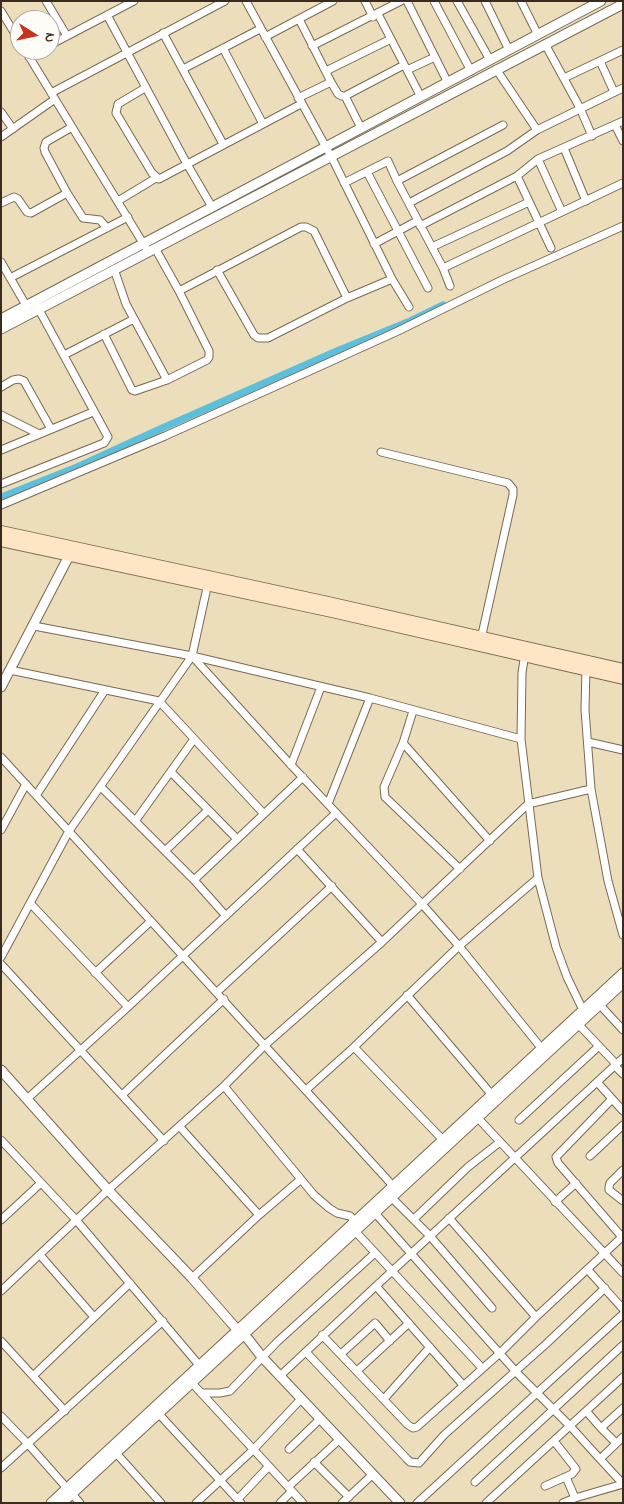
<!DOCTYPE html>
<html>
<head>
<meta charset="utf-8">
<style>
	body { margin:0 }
	#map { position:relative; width:624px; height:1504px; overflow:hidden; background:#ecdebb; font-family:"Indie Flower",sans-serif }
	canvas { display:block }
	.frame { position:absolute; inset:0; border:2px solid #3b2a1e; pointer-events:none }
	.north { position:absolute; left:10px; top:10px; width:50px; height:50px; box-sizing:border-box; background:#fdfcf7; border:1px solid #afa8a0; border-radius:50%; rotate:100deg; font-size:14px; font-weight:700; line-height:20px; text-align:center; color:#3b2a1e }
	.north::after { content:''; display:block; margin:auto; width:18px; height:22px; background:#c8321e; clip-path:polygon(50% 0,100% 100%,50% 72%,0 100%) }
</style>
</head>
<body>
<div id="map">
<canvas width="624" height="1504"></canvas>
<div class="frame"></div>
<div class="north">N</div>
</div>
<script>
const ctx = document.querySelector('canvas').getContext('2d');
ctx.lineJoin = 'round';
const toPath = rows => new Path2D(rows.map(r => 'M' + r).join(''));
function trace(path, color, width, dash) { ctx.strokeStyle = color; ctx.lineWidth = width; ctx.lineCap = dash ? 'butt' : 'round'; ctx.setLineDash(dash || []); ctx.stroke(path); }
trace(toPath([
	[1,497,77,467,160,429,339,350,410,321,443,305]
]), '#5cbfdb', 7);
const minor = toPath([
	[46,1,67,36],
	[246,1,334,162,392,279,409,307],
	[365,1,373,17],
	[407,1,448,83],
	[434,1,471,71],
	[457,1,490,60],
	[485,1,509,50],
	[521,1,538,35],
	[1,11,20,42],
	[378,14,421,97],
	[107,15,187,164,212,207],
	[299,19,331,82,338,94,342,96,345,96,404,65],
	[163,33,223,144],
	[265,37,333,1],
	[545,44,580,108,592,136],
	[50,45,134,1],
	[312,46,401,1],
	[223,48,263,124],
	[25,50,146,248],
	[29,57,41,50],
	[600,61,614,92],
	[183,69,260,29],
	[496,69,537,130],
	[407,70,435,57],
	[326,71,391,39],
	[564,78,623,50],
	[145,88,118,104,116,113,152,173,159,179,301,104],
	[51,93,225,1],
	[345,96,361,128],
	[298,98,331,82],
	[1,112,13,129],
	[615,125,623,141],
	[1,137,55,99],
	[564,148,586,201],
	[538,159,562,212],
	[367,172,428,288],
	[517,176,551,248],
	[397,181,503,125],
	[344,183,388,161,397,181,443,268,450,286],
	[67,193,45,152,44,148,46,142,72,127],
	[118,201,156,178],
	[1,203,14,197,18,199,27,212,31,213,67,193,83,218,100,220,107,228],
	[409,203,507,151,537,130,623,88],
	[420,226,517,176,538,159,623,121],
	[374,244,417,221],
	[432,247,529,202],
	[1,262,27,307],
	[443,268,623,183],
	[114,269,126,304,167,380],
	[217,270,254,335,258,338,268,338,347,298,392,279],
	[10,278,128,217],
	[179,291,301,227,306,227,314,231,347,298],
	[104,334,132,390,135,391,167,380,207,360,209,357,209,351,179,291,155,248],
	[64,355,134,319],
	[1,387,13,380,19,379,24,381,51,429],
	[1,415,39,434],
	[1,450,93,412],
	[381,452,508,483,513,489,513,495,481,639],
	[1,484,104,443,108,437,37,306],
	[1,505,165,436,323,365,398,331,502,280,623,226],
	[34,626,192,656,370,698,521,739],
	[525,653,522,673,521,739,538,878,556,947,567,977,583,1010],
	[192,656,291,765,422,904,459,946,542,1049],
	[586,667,585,710,591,789,608,881,623,935],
	[10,670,159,701,264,814],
	[413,711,403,743,384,787,385,797,460,869],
	[588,742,623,750],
	[403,743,490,841],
	[1,757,395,1188],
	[291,765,321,687],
	[171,772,237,839],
	[101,787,194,880,226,916],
	[37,794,105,690],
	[328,804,370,698],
	[136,820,194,739],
	[1,830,26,784],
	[297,849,382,942],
	[165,851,208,810],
	[194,880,303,777],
	[31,904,128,1007],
	[1,957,69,831,192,656,208,583],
	[1,964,164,1141],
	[95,973,151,921],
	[217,992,332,886],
	[407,995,492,1095],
	[600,1005,623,1030],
	[579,1025,616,1064],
	[354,1047,443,1140],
	[615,1066,623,1074],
	[597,1082,623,1111],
	[224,1086,314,1195,329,1208,337,1213,350,1216,358,1224],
	[306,1090,354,1047,459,946,538,878],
	[122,1095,224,999],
	[27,1099,128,1007,336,813],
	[612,1099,556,1157,558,1163,622,1237],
	[475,1115,623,1273],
	[519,1120,599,1046],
	[180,1127,259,1215],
	[1,1140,77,1221,199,1365],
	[590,1156,623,1125],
	[623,1170,610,1183,609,1187,609,1190,623,1201],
	[392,1198,430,1236,492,1308],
	[555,1202,576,1183],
	[375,1213,518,1374,570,1426,600,1459],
	[449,1218,536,1317],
	[414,1219,468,1167,500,1142],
	[1,1220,41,1183],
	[355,1231,482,1368],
	[40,1255,94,1317],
	[588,1270,623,1309],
	[192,1278,259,1215,300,1180],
	[376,1286,623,1058],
	[1,1291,108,1190,224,1086,265,1045,382,942,528,804,591,789],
	[322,1335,408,1425,413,1428,417,1427,500,1353,536,1317,623,1236],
	[1,1341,65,1411],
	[306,1352,407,1459,410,1462,419,1463,444,1435,546,1344,605,1288],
	[341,1354,375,1323,390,1341],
	[357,1371,409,1323],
	[281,1375,376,1286,463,1385],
	[33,1376,130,1283],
	[191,1382,303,1503],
	[201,1393,220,1393,230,1391,277,1342,375,1253],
	[384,1399,430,1347],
	[587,1412,601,1428],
	[158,1413,241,1503],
	[1,1416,28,1444,80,1503],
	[616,1443,601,1428,623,1408],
	[289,1449,320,1419],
	[116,1453,161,1503],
	[314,1462,349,1497],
	[1,1468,163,1321],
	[566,1477,575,1498],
	[475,1482,623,1345],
	[623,1484,600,1459,623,1437],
	[545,1486,572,1474,576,1469,554,1441],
	[288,1487,340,1439],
	[238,1499,269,1466],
	[196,1503,253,1450,301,1399],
	[280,1503,292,1491],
	[342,1503,373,1474],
	[417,1503,623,1314],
	[486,1503,623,1377],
	[563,1503,575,1498,623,1484]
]);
const tertiary = toPath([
	[1,319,601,1],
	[1,329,623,4],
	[1,687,72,550],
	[1,1070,108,1190,192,1278,234,1326,248,1339,262,1357,400,1503],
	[51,1503,623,973],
	[62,1503,623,983]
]);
const secondary = toPath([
	[1,531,328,602,623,669],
	[1,541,332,612,623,679]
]);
trace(minor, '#796955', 9);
trace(tertiary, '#796955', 11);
trace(secondary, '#796955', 12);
trace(minor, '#fff', 7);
trace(tertiary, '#fff', 9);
trace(secondary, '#fde5c5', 10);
</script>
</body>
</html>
